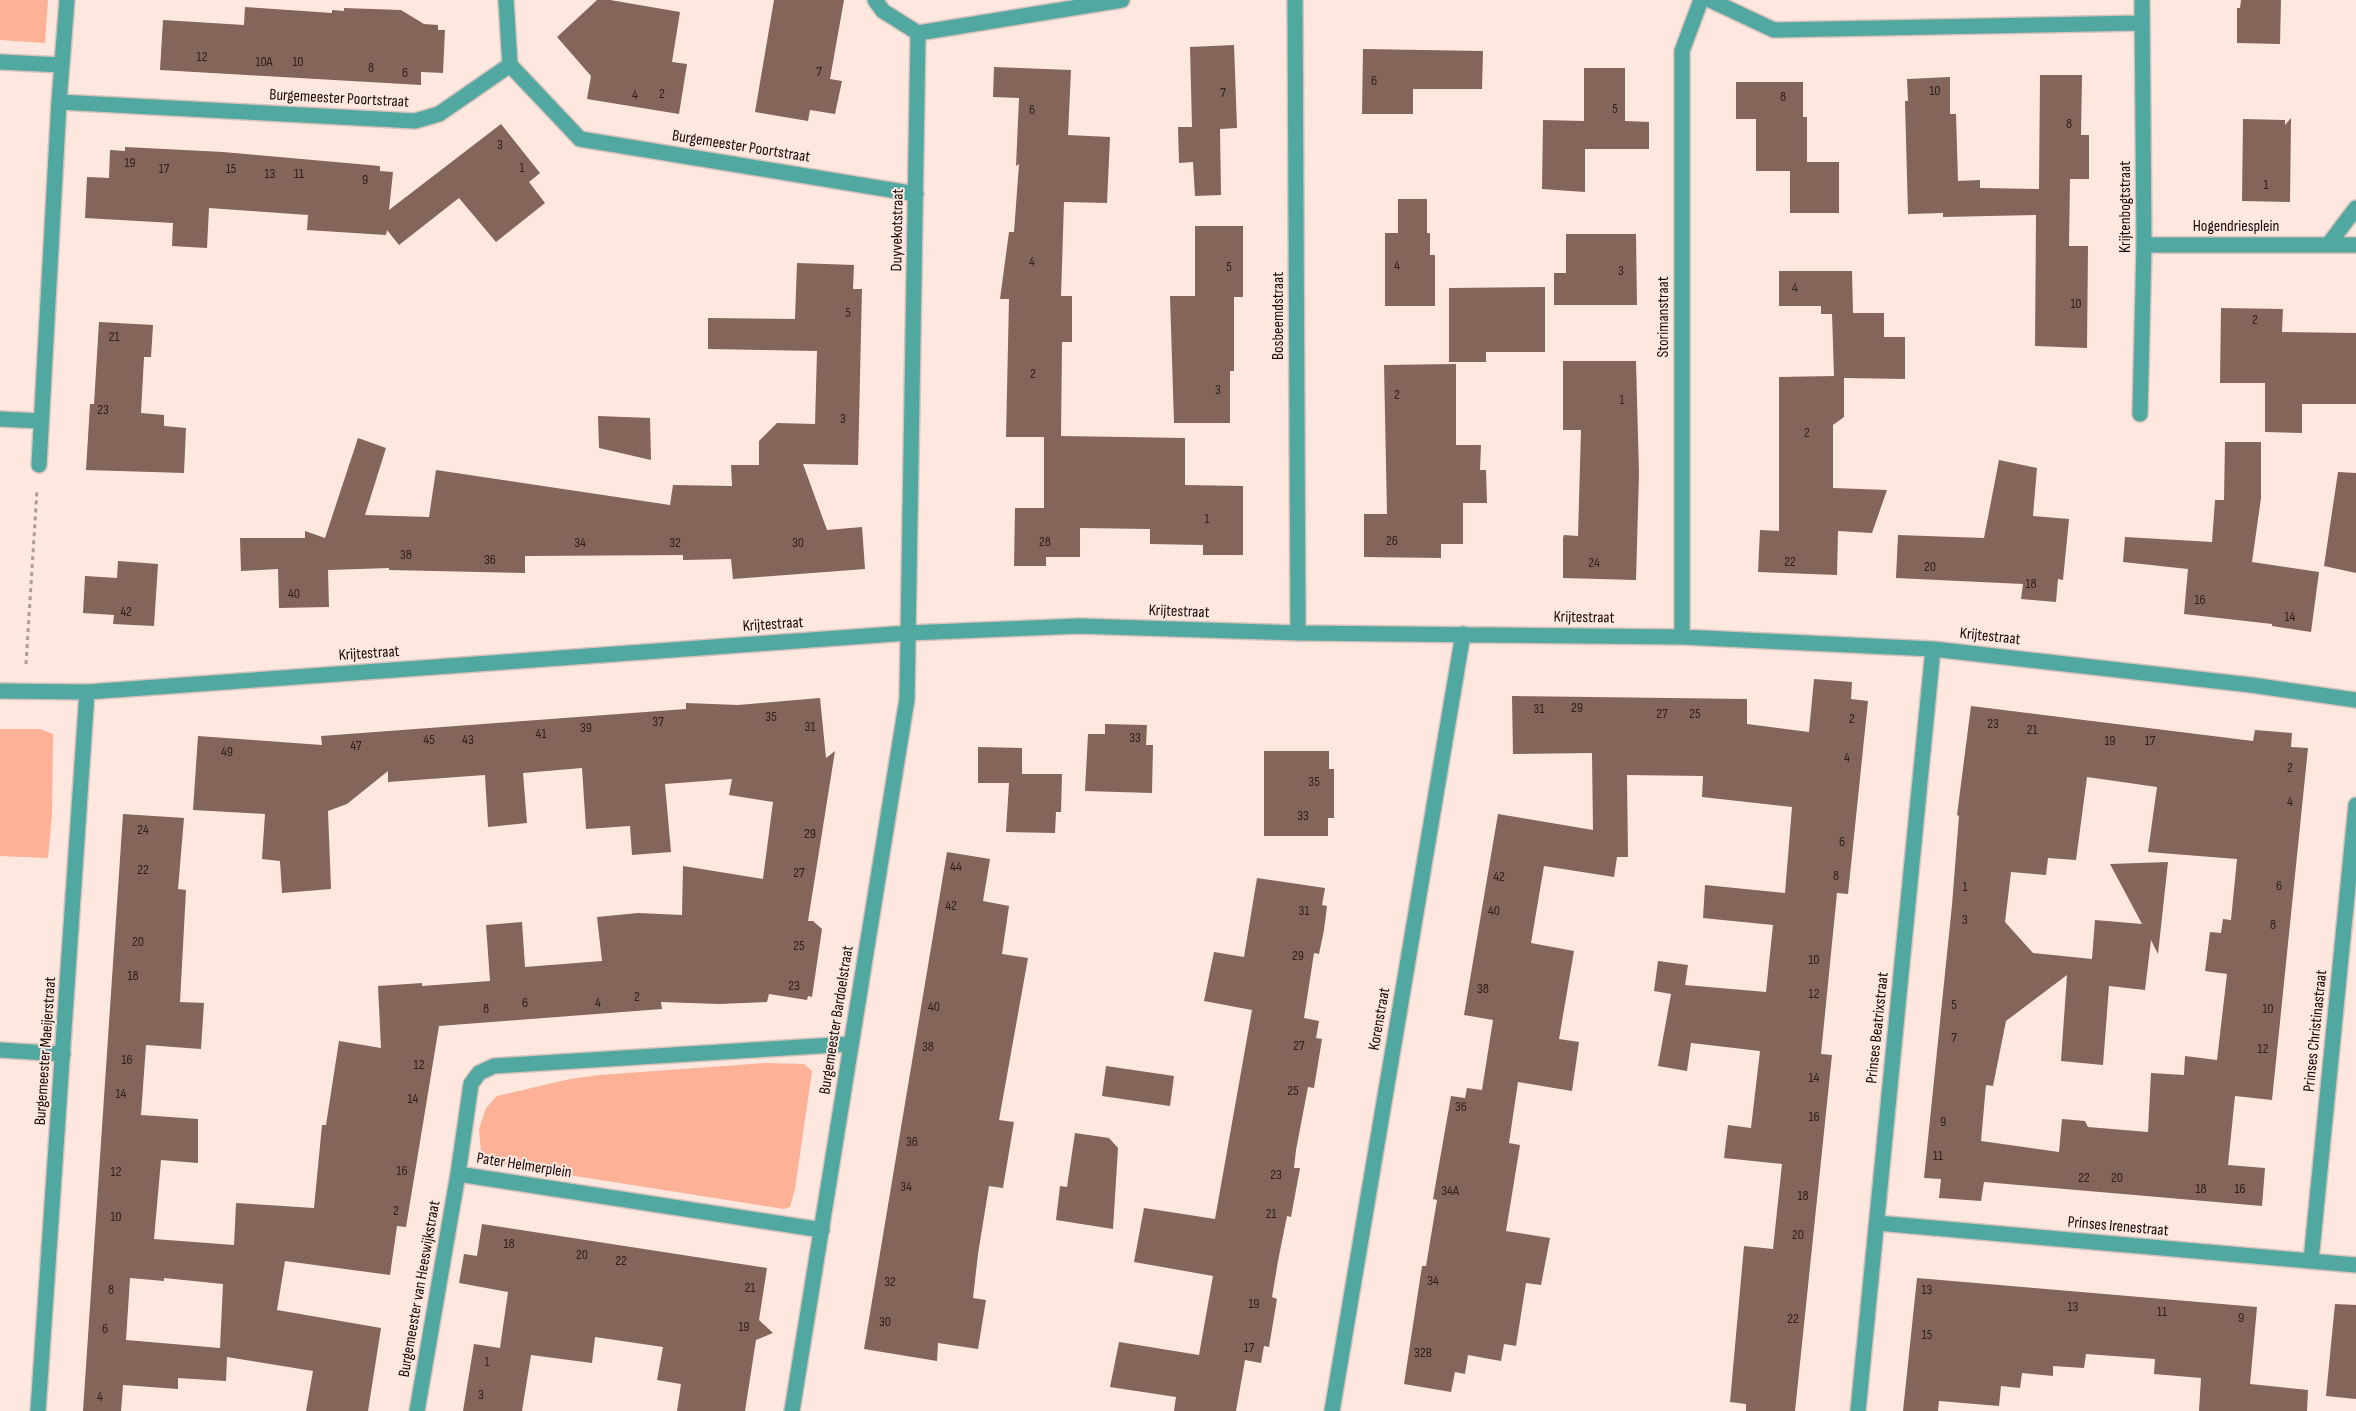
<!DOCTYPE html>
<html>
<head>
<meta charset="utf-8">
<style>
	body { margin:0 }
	canvas { display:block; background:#fde7df }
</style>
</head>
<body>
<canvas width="2356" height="1411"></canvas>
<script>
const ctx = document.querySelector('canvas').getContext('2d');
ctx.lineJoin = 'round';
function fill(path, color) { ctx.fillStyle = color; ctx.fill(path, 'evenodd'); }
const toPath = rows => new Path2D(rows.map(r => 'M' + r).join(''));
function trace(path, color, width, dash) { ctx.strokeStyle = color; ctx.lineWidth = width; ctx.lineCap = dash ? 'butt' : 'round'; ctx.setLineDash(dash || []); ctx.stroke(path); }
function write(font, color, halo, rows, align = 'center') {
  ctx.font = font + ' "Sofia Sans Condensed",sans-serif'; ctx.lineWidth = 4; ctx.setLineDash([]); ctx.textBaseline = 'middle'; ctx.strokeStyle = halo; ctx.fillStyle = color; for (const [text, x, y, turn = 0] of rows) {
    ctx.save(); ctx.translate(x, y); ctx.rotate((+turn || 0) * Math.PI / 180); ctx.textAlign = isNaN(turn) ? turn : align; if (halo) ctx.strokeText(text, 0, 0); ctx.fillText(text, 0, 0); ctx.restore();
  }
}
fill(toPath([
	[0,0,48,0,45,43,0,40],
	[0,729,40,729,53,734,52,815,48,858,0,856],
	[765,1063,804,1064,812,1071,795,1189,790,1207,784,1209,512,1166,496,1162,481,1151,479,1129,486,1108,497,1096,570,1079,600,1075]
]), '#fdb298');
fill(toPath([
	[597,0,610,0,680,12,672,62,687,64,679,114,587,99,591,76,557,37],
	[774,0,844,0,830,79,842,81,835,114,810,110,808,121,755,112],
	[2241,0,2281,0,2280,44,2237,43,2237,8,2240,8],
	[245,7,332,13,332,10,344,11,344,8,401,10,424,24,438,25,438,30,445,30,443,73,421,72,421,85,160,70,163,20,244,25],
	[1234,45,1237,128,1220,129,1221,195,1195,196,1193,162,1179,163,1178,127,1192,127,1190,47],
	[1363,49,1483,51,1482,89,1413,89,1413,114,1362,114],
	[994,67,1071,70,1068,135,1110,137,1107,203,1064,202,1061,296,1072,296,1072,342,1062,342,1061,436,1185,438,1185,485,1243,486,1243,555,1203,555,1203,545,1150,544,1150,529,1080,528,1080,557,1046,557,1046,566,1014,566,1015,508,1044,508,1044,437,1006,437,1009,299,1000,299,1009,232,1014,232,1019,164,1016,166,1019,98,993,97],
	[1584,68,1625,68,1625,121,1649,122,1649,149,1585,149,1585,192,1542,189,1543,120,1584,121],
	[2040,75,2082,75,2081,135,2089,135,2089,179,2070,179,2069,246,2088,246,2087,348,2035,346,2036,215,1943,217,1943,213,1908,214,1905,101,1908,101,1907,79,1950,77,1950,114,1956,114,1958,181,1980,180,1980,188,2039,189],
	[1736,82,1803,82,1803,117,1807,117,1807,162,1839,162,1839,213,1790,213,1790,171,1756,171,1756,119,1736,119],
	[2291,118,2290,202,2242,201,2243,119,2285,120,2285,125],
	[501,124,540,173,529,182,545,203,496,242,459,198,399,245,387,230,386,235,307,230,308,215,209,208,207,248,172,246,173,223,85,218,87,177,109,178,110,150,125,151,125,147,223,152,380,166,380,171,393,172,389,210],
	[1398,199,1427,199,1427,233,1430,233,1430,255,1435,255,1435,306,1385,306,1385,233,1398,233],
	[1195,226,1243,226,1243,297,1234,297,1234,371,1230,371,1230,423,1174,423,1170,296,1195,296],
	[1566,234,1636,234,1637,305,1554,305,1554,273,1566,273],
	[797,263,854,265,853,289,862,289,858,465,803,464,827,530,862,527,865,569,733,579,731,559,683,560,683,555,525,556,525,573,389,570,389,568,328,570,329,607,279,608,278,569,241,571,240,538,305,538,305,531,325,538,358,438,386,448,365,515,429,517,436,470,670,505,673,485,732,486,731,465,759,465,759,441,777,423,815,424,817,351,708,349,708,318,795,319],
	[1779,271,1852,271,1853,313,1884,313,1884,337,1905,337,1905,379,1844,378,1844,417,1833,425,1833,488,1887,490,1872,533,1838,531,1837,575,1758,572,1760,530,1779,531,1779,377,1834,376,1832,314,1821,314,1821,306,1779,306],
	[1545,287,1545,352,1486,352,1486,362,1449,362,1449,288],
	[2221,308,2283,309,2282,332,2356,333,2356,404,2302,404,2302,433,2265,432,2265,383,2220,383],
	[99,322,153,325,151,357,144,357,141,413,164,415,164,426,186,428,184,473,86,470,90,404,94,404],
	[1563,361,1636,361,1639,474,1636,580,1563,578,1563,538,1564,535,1578,536,1581,430,1563,430],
	[1456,364,1456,445,1481,445,1480,470,1486,470,1487,503,1463,503,1463,544,1441,544,1441,558,1364,557,1364,514,1387,514,1384,365],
	[598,416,650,418,651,460,599,448],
	[2225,442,2261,442,2261,498,2252,562,2319,572,2311,632,2272,626,2272,624,2184,614,2188,569,2123,562,2125,537,2212,542,2215,500,2224,500],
	[1999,460,2037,468,2033,516,2069,519,2063,580,2058,579,2056,602,2021,599,2023,584,1896,578,1898,535,1984,538],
	[2338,472,2356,473,2356,573,2324,566],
	[118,561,158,564,154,626,113,624,114,615,83,613,85,576,117,578],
	[1814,679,1852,682,1851,699,1868,701,1848,894,1837,893,1821,1054,1832,1055,1795,1411,1746,1411,1746,1404,1730,1402,1744,1246,1773,1249,1782,1164,1724,1158,1728,1125,1751,1128,1760,1051,1691,1043,1687,1071,1658,1066,1671,994,1654,991,1658,961,1688,965,1685,985,1766,992,1773,925,1703,918,1705,885,1785,893,1792,807,1702,797,1703,776,1627,775,1628,857,1617,857,1614,877,1544,866,1531,943,1574,951,1559,1039,1579,1042,1572,1091,1518,1082,1509,1143,1520,1145,1506,1231,1550,1238,1541,1285,1526,1283,1516,1346,1504,1344,1501,1361,1468,1355,1465,1374,1455,1372,1451,1392,1404,1384,1422,1266,1426,1266,1437,1200,1433,1199,1451,1096,1465,1098,1467,1088,1482,1090,1493,1020,1464,1015,1498,814,1593,830,1592,753,1513,754,1512,696,1747,699,1747,724,1809,732],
	[820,698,826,758,835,751,808,921,813,921,822,929,812,997,808,996,807,1000,769,994,767,1002,719,1004,661,1002,662,1009,439,1026,406,1227,397,1226,390,1275,285,1261,277,1310,381,1328,368,1411,306,1411,313,1371,227,1357,226,1381,178,1378,178,1389,123,1385,121,1411,83,1411,123,814,184,818,178,889,186,890,180,1002,204,1003,201,1049,146,1045,141,1115,198,1119,198,1163,161,1160,154,1239,234,1245,236,1203,314,1208,322,1125,326,1125,339,1041,381,1048,378,986,422,983,422,986,490,981,486,925,522,922,525,967,602,961,597,917,638,913,682,915,683,866,763,879,773,802,729,795,732,779,665,784,671,852,632,855,630,826,586,829,582,768,523,773,527,823,488,827,485,775,388,782,388,771,347,804,328,811,331,889,282,893,280,861,262,859,265,814,193,810,198,736,322,745,321,736,686,709,686,703,738,705],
	[130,1278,164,1281,164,1278,223,1284,220,1348,126,1340],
	[1971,706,2253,741,2255,730,2292,733,2291,747,2308,748,2272,1100,2235,1096,2228,1165,2265,1168,2262,1206,1984,1182,1981,1201,1939,1198,1941,1179,1924,1178,1952,905,1959,816,1957,815],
	[2087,777,2157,787,2148,852,2237,859,2231,920,2223,919,2221,933,2210,932,2205,971,2227,974,2217,1060,2185,1056,2184,1075,2151,1073,2148,1132,2088,1127,2085,1121,2062,1119,2059,1152,1981,1141,1986,1085,1993,1086,2006,1021,2067,975,2061,1061,2103,1065,2109,986,2145,990,2151,940,2158,954,2168,862,2110,864,2142,924,2095,920,2092,959,2033,953,2005,922,2011,872,2046,875,2048,858,2076,860],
	[1105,724,1147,725,1146,745,1153,745,1152,793,1085,791,1088,734,1105,734],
	[978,747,1022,748,1022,774,1062,774,1061,812,1056,812,1055,833,1006,832,1009,783,978,783],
	[1264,751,1329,751,1329,769,1334,769,1334,818,1328,818,1328,836,1264,836],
	[947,852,990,859,983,901,1009,906,1002,954,1028,958,999,1120,1014,1122,1003,1188,989,1186,978,1254,973,1298,986,1300,978,1349,938,1343,937,1361,864,1349],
	[1257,878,1325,888,1322,905,1327,906,1324,930,1319,954,1314,953,1304,1018,1319,1021,1316,1038,1322,1039,1314,1088,1308,1087,1296,1150,1294,1168,1300,1168,1291,1217,1287,1216,1278,1261,1272,1297,1277,1299,1269,1347,1264,1346,1261,1363,1245,1360,1236,1411,1174,1411,1176,1397,1110,1387,1119,1342,1199,1355,1213,1276,1134,1262,1144,1208,1215,1219,1252,1010,1204,1001,1214,952,1244,957],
	[1106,1066,1174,1076,1170,1106,1102,1096],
	[1075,1133,1109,1138,1118,1148,1113,1229,1056,1220,1060,1186,1067,1187],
	[482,1224,767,1268,759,1320,773,1333,756,1340,745,1411,677,1411,681,1384,657,1380,663,1347,595,1337,592,1363,531,1355,522,1411,463,1411,474,1344,500,1348,508,1292,459,1283,464,1254,477,1256],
	[1917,1278,2257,1307,2250,1384,2308,1390,2307,1411,2199,1411,2201,1378,2154,1374,2155,1359,2086,1354,2084,1368,2053,1366,2053,1376,2022,1373,2020,1388,2001,1386,1999,1406,1939,1401,1938,1411,1903,1411],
	[2335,1304,2356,1305,2356,1399,2326,1396]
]), '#84655a');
const street = toPath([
	[506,0,510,65],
	[875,0,883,11,918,33],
	[1295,0,1298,633],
	[1710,0,1774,30,2141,23],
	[918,33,1122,0],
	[0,62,62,65],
	[59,102,67,0],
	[2144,245,2356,245],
	[2328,245,2356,208],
	[2140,414,2144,245,2142,0],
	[0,419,40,421],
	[39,465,59,102,415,121,439,114,510,65,580,139,916,194],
	[1682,637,1682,51,1701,0],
	[0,691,87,692,908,633,1079,626,1298,633,1682,637,1933,649,2251,685,2356,700],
	[0,1050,63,1054],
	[1877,1223,2356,1265],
	[822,1230,458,1174,471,1084,479,1073,494,1066,850,1044],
	[2311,1261,2356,805],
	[38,1411,87,692],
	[417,1411,458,1174],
	[792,1411,907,699,918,33],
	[1332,1411,1463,634],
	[1858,1411,1933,649]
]);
trace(street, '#d8c3bc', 18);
trace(toPath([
	[26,664,37,490]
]), '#ae9c95', 3, [4, 4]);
trace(street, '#51a8a0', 15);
write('14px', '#31201b', null, [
	["12",202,57],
	["10A",264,62],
	["10",298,62],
	["8",371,68],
	["7",819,72],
	["6",405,73],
	["6",1374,81],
	["10",1935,91],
	["7",1223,93],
	["2",662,94],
	["4",635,95],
	["8",1783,97],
	["5",1615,109],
	["6",1032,110],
	["8",2069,124],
	["3",500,145],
	["19",130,163],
	["1",522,168],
	["17",164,169],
	["15",231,169],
	["13",270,174],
	["11",299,174],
	["9",365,180],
	["1",2266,185],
	["4",1032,262],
	["4",1397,266],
	["5",1229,267],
	["3",1621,271],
	["4",1795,288],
	["10",2076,304],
	["5",848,313],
	["2",2255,320],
	["21",114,337],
	["2",1033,374],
	["3",1218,390],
	["2",1397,395],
	["1",1622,400],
	["23",103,410],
	["3",843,419],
	["2",1807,433],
	["1",1207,519],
	["26",1392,541],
	["28",1045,542],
	["34",580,543],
	["32",675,543],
	["30",798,543],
	["38",406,555],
	["36",490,560],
	["22",1790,562],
	["24",1594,563],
	["20",1930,567],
	["18",2031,584],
	["40",294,594],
	["16",2200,600],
	["42",126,612],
	["14",2290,617],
	["29",1577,708],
	["31",1539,709],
	["27",1662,714],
	["25",1695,714],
	["35",771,717],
	["2",1852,719],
	["37",658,722],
	["23",1993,724],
	["31",810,727],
	["39",586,728],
	["21",2032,730],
	["41",541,734],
	["33",1135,738],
	["45",429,740],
	["43",468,740],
	["19",2110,741],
	["17",2150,741],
	["47",356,746],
	["49",227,752],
	["4",1847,758],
	["2",2290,768],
	["35",1314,782],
	["4",2290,802],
	["33",1303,816],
	["24",143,830],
	["29",810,834],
	["6",1842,842],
	["44",956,867],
	["22",143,870],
	["27",799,873],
	["8",1836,876],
	["42",1499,877],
	["6",2279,886],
	["1",1965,887],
	["42",951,906],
	["31",1304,911],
	["40",1494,911],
	["3",1965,920],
	["8",2273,925],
	["20",138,942],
	["25",799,946],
	["29",1298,956],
	["10",1814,960],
	["18",133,976],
	["23",794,986],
	["38",1483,989],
	["12",1814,994],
	["2",637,997],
	["6",525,1003],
	["4",598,1003],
	["5",1954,1005],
	["40",934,1007],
	["8",486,1009],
	["10",2268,1009],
	["7",1954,1038],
	["27",1299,1046],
	["38",928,1047],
	["12",2263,1049],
	["16",127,1060],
	["12",419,1065],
	["14",1814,1078],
	["25",1293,1091],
	["14",121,1094],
	["14",413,1099],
	["36",1461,1107],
	["16",1814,1117],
	["9",1943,1122],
	["36",912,1142],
	["11",1938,1156],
	["16",402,1171],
	["12",116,1172],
	["23",1276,1175],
	["22",2084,1178],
	["20",2117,1178],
	["34",906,1187],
	["18",2201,1189],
	["16",2240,1189],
	["34A",1450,1191],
	["18",1803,1196],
	["2",396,1211],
	["21",1271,1214],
	["10",116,1217],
	["20",1798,1235],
	["18",509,1244],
	["20",582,1255],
	["22",621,1261],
	["34",1433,1281],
	["32",890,1282],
	["21",750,1288],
	["8",111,1290],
	["13",1927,1290],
	["19",1254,1304],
	["13",2073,1307],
	["11",2162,1312],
	["9",2241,1318],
	["22",1793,1319],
	["30",885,1322],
	["19",744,1327],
	["6",105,1329],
	["15",1927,1335],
	["17",1249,1348],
	["32B",1423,1353],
	["1",487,1362],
	["3",481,1395],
	["4",100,1397]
]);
write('16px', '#150906', '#fde7df', [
	["Burgemeester Poortstraat",339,99,3],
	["Burgemeester Poortstraat",741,147,9],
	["Krijtenbogtstraat",2126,207,-90],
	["Hogendriesplein",2236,227],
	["Duyvekotstraat",898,230,-89],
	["Bosbeemdstraat",1279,316,-90],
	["Storimanstraat",1664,317,-90],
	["Krijtestraat",1179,612,2],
	["Krijtestraat",1584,618,1],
	["Krijtestraat",773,625,-4],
	["Krijtestraat",1990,637,6],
	["Krijtestraat",369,654,-4],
	["Korenstraat",1380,1019,-80],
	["Burgemeester Bardoelstraat",837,1020,-81],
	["Prinses Beatrixstraat",1878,1028,-84],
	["Prinses Christinastraat",2316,1031,-84],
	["Burgemeester Maeijerstraat",46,1051,-86],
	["Pater Helmerplein",524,1166,9],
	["Prinses Irenestraat",2118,1227,5],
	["Burgemeester van Heeswijkstraat",420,1289,-80]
]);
</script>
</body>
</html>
